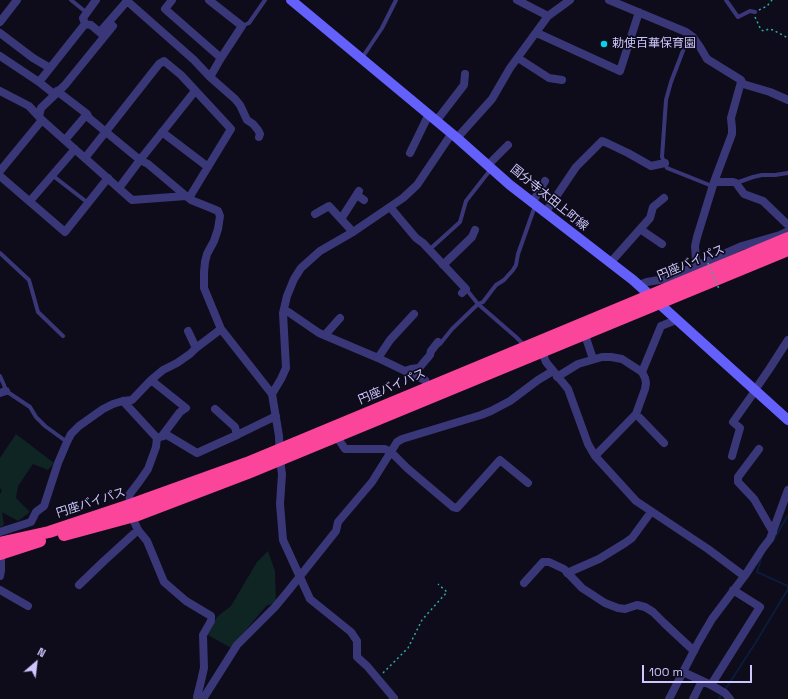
<!DOCTYPE html>
<html>
<head>
<meta charset="utf-8">
<style>
	body { margin:0 }
	#map { position:relative; width:788px; height:699px; overflow:hidden; background:#0e0b1b; font-family:"Space Grotesk",sans-serif }
	canvas { display:block }
	.north { position:absolute; left:16px; top:643px; width:40px; height:40px; -webkit-text-stroke:3px #0e0b1b; paint-order:stroke; rotate:28deg; font-size:11px; font-weight:700; line-height:16px; text-align:center; color:#cdc7fe }
	.north::after { content:''; display:block; margin:auto; width:14px; height:18px; background:#cdc7fe; clip-path:polygon(50% 0,100% 100%,50% 72%,0 100%) }
	.scale { position:absolute; left:642px; top:665px; width:110px; height:18px; box-sizing:border-box; border:2px solid #cdc7fe; border-top:0; padding-left:5px; font-size:12px; line-height:14px; white-space:nowrap; color:#cdc7fe; -webkit-text-stroke:3px #0e0b1b; paint-order:stroke }
</style>
</head>
<body>
<div id="map">
<canvas width="788" height="699"></canvas>
<div class="north">N</div>
<div class="scale">100 m</div>
</div>
<script>
const ctx = document.querySelector('canvas').getContext('2d');
ctx.lineJoin = 'round';
function fill(path, color) { ctx.fillStyle = color; ctx.fill(path, 'evenodd'); }
const toPath = rows => new Path2D(rows.map(r => 'M' + r).join(''));
function trace(path, color, width, dash) { ctx.strokeStyle = color; ctx.lineWidth = width; ctx.lineCap = dash ? 'butt' : 'round'; ctx.setLineDash(dash || []); ctx.stroke(path); }
function write(font, color, halo, rows, align = 'center') {
  ctx.font = font + ' "Space Grotesk","Noto Sans JP",sans-serif'; ctx.lineWidth = 3.5; ctx.setLineDash([]); ctx.textBaseline = 'middle'; ctx.strokeStyle = halo; ctx.fillStyle = color; for (const [text, x, y, turn = 0] of rows) {
    ctx.save(); ctx.translate(x, y); ctx.rotate((+turn || 0) * Math.PI / 180); ctx.textAlign = isNaN(turn) ? turn : align; if (halo) ctx.strokeText(text, 0, 0); ctx.fillText(text, 0, 0); ctx.restore();
  }
}
fill(toPath([
	[16,434,54,463,48,470,33,464,18,486,16,498,30,512,18,521,2,512,4,525,0,527,0,494,2,491,0,488,0,458],
	[268,551,275,571,276,604,267,605,231,648,208,635,217,617,231,606,257,562]
]), '#0f2524');
trace(toPath([
	[773,541,788,515],
	[725,690,756,642,788,589,788,586,757,572,762,556],
	[719,699,721,695]
]), '#0b1c3a', 2);
trace(toPath([
	[759,10,767,6,772,0],
	[755,17,761,30,764,31,769,29,773,30,788,38],
	[383,673,408,648,422,620,447,592,438,584]
]), '#2fa9a2', 1.5, [2, 3]);
trace(toPath([
	[71,0,87,13],
	[726,0,738,17,750,11,755,12],
	[242,26,249,23,265,0],
	[689,35,671,82,666,100,662,157,667,168,712,186],
	[362,58,382,28,396,0],
	[52,175,88,203],
	[736,183,753,177,762,175,775,175,788,173],
	[429,250,460,222,466,201,491,169],
	[0,253,29,280,38,312,63,336],
	[466,289,478,304,516,337,524,345],
	[438,345,440,344,452,329,478,304,483,302,496,285,504,280,513,270,516,265,518,254,535,206],
	[0,376,4,385,6,391,30,407,36,417,45,426,67,442]
]), '#3a3779', 4);
trace(toPath([
	[126,0,194,60,210,77,235,99,240,105,247,120,253,124,258,130,260,134,259,137],
	[172,0,165,9,221,58,242,26,209,0],
	[517,0,548,16],
	[609,0,686,32,693,37,700,47,707,59,741,80,743,84,770,92,788,100],
	[0,22,17,0],
	[85,24,91,25,104,36],
	[100,32,127,1],
	[0,33,33,58,50,68],
	[537,33,620,71,639,12],
	[0,56,39,82,54,94],
	[518,58,549,78,562,80],
	[210,77,221,58],
	[39,82,85,24,83,18,96,0],
	[0,91,29,106,42,120,132,200,186,196,191,200,211,208,218,211,220,216,218,229,214,241,207,254,205,262,204,272,204,288,221,329,272,394,279,436,280,460,282,474,280,504,283,540,310,599,351,632,357,641,357,657,367,666,394,698,393,699],
	[57,91,87,114,89,118,140,160,148,164,186,196],
	[39,116,41,108,65,85,113,26],
	[437,120,464,85,465,74],
	[162,132,208,167],
	[457,138,492,99,510,68,548,16,570,0],
	[65,140,87,114],
	[410,153,429,114],
	[85,158,159,64,164,61,181,75,231,129,189,198],
	[488,165,508,145],
	[0,171,42,120],
	[0,176,65,232,108,178],
	[714,182,732,134,732,128,731,118,741,82],
	[119,188,140,160,195,91],
	[357,195,364,200],
	[30,201,75,149],
	[532,203,545,181],
	[390,207,416,238,423,243,466,289,462,293],
	[545,213,576,167,602,141,607,143,628,153,651,166,665,163],
	[315,214,329,206,353,232],
	[341,219,359,191],
	[640,229,662,244],
	[610,263,650,218,653,207,664,198],
	[443,265,472,237,475,230],
	[699,265,742,246,780,235,788,231],
	[638,285,647,282,665,279,699,265,696,260,695,246,697,237,714,182,733,182,736,183,744,194,763,201,787,224,788,224],
	[284,309,319,333,378,358,405,371,411,369,419,368,430,355,431,351,438,342],
	[188,331,196,348],
	[325,335,340,318],
	[585,335,593,359],
	[542,352,546,362,568,389,588,444,595,456,636,501,708,549,744,576],
	[378,358,390,340,414,314],
	[405,371,425,380,428,388],
	[557,377,578,364,602,357,611,357,622,359,642,372],
	[151,380,186,408,180,412,162,436],
	[755,390,770,368,788,340],
	[0,393,6,391],
	[272,394,281,379,286,368,283,313,287,296,294,279,301,268,320,251,353,232,403,198,417,185,452,133],
	[123,401,157,438,167,435,197,453,237,435,276,416],
	[215,409,235,427,237,435],
	[636,414,664,443],
	[337,437,345,449,385,449,391,452,407,468,453,507,457,508,500,460,528,483],
	[759,449,738,477,738,482,754,499,773,532],
	[595,456,636,414,645,389,646,383,645,378,642,372,661,326,676,320],
	[732,456,740,428,733,422,755,391],
	[131,505,129,495,139,482,148,469,156,447,157,438],
	[132,517,138,530,147,541,164,582,186,601,211,616,211,621,203,635,204,668,201,681,197,697,201,699],
	[0,532,31,522,36,512,44,506,58,463,67,442,71,434,79,426,103,409,113,404,123,401,132,400,151,380,163,370,177,363,190,354,196,348,221,329],
	[567,573,599,559,625,543,632,538,651,512],
	[0,576,1,571,1,554],
	[524,583,543,562,549,562,564,569,582,588,605,603,618,608,625,609,637,605,645,607,653,612,664,623,694,651],
	[79,585,104,561,138,530],
	[0,590,28,606],
	[683,672,711,685,760,607,733,590],
	[711,685,725,693,730,699],
	[203,699,237,645,275,607,289,590,336,531,338,522,372,482,397,442,402,439,481,415,491,411,510,401,538,380,553,371],
	[669,699,698,643,712,619,746,574,763,548,770,539,788,490],
	[693,699,702,681]
]), '#3a3779', 8);
trace(toPath([
	[291,0,457,138,510,185,633,280,788,420]
]), '#6460fb', 10);
trace(toPath([
	[64,535,138,515,248,473,788,250],
	[0,543,49,532,133,504,247,463,788,238],
	[0,554,40,541]
]), '#fb459b', 12);
trace(toPath([
	[708,263,719,289]
]), '#2fa9a2', 1.5, [2, 3]);
for (const [x, y, r, color] of [
	[604,44,4,"#06d3eb"]
]) { const dot = new Path2D(); dot.arc(x, y, r, 0, 2 * Math.PI); ctx.fillStyle = color; ctx.fill(dot); trace(dot, '#0e0b1b', 1.5); }
write('12px', '#cdc7fe', '#0e0b1b', [
	["勅使百華保育園",612,44]
], 'left');
write('12px', '#cdc7fe', '#0e0b1b', [
	["国分寺太田上町線",549,198,39],
	["円座バイパス",691,263,-23],
	["円座バイパス",392,387,-23],
	["円座バイパス",91,503,-18]
]);
</script>
</body>
</html>
